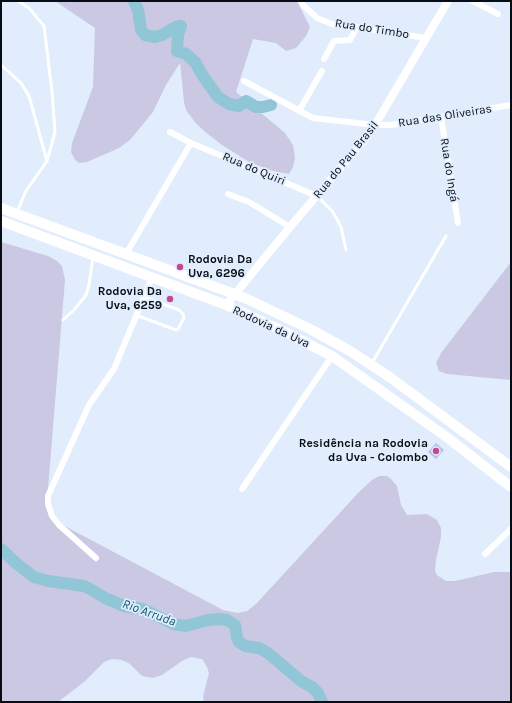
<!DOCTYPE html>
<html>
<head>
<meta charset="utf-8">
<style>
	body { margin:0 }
	#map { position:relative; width:512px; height:703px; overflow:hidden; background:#e1edfc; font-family:Karla,sans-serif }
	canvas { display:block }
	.frame { position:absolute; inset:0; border:2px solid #070d15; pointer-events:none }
</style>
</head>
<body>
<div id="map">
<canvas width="512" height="703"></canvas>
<div class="frame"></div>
</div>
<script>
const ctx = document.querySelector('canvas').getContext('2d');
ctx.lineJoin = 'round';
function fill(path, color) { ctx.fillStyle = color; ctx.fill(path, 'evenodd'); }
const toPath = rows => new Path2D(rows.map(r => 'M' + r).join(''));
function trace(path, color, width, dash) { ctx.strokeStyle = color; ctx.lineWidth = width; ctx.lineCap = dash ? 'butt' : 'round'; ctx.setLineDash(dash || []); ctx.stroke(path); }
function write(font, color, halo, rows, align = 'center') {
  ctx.font = font + ' Karla,sans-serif'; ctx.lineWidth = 3.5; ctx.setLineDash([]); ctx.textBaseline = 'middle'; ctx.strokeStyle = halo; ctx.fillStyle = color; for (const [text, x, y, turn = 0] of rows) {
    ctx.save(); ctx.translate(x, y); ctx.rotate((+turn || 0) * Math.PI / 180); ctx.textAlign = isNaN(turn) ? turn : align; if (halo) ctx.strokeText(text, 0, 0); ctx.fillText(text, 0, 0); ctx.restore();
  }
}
fill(toPath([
	[55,1,297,1,310,27,306,36,296,48,286,51,276,43,253,39,236,92,285,133,293,145,295,158,293,167,289,174,273,171,249,162,222,145,204,131,194,121,186,110,184,102,180,63,166,85,153,112,130,140,119,148,87,162,79,163,75,160,71,152,72,143,93,87,95,28],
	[1,242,48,256,57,261,62,266,65,280,47,501,59,523,223,610,238,613,247,611,256,604,359,492,372,480,379,476,387,476,391,479,397,486,401,505,407,515,427,514,437,520,441,528,441,537,436,560,435,571,437,575,446,581,455,581,494,572,511,572,511,702,204,702,203,697,209,673,207,667,202,659,191,657,182,661,162,675,153,678,142,676,130,664,122,660,112,659,104,662,84,682,58,702,1,702],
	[511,262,511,380,447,374,439,371,436,363,441,353]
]), '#cbc8e4');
trace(toPath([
	[134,1,138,10,141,30,145,35,155,37,162,35,176,27,181,26,178,35,177,51,186,54,195,62,203,76,218,97,229,104,239,106,246,101,256,107,263,107,271,105],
	[1,549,17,564,34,577,48,581,84,586,92,590,105,598,124,606,143,609,173,624,186,626,208,620,219,619,227,620,235,625,237,638,239,642,245,646,259,648,268,653,301,681,312,687,318,693,322,702]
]), '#90c6d5', 12);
fill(toPath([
	[436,443,444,450,436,459,428,452]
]), '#b4c0e9');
trace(toPath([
	[1,65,21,83,29,96,47,161],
	[318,197,333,212,341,227,346,250],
	[17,212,26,191,47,161,55,132,52,92,44,26,29,8,18,1],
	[136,315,176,330,178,329,184,318,183,314,179,310,144,297],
	[63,320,74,310,86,295,89,285,93,257],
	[372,363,446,236]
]), '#fff', 3);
trace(toPath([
	[301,1,303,5,317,18,332,24,427,38],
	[473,1,498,14],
	[324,59,334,41,350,40,357,27],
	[244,81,313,118,375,125,391,125,511,105],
	[299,111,322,71],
	[441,117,458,223],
	[170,132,191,143,317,196],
	[228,194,249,202,290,227],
	[126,254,191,143],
	[242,489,332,356],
	[485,554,511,529],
	[96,558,59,525,52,516,48,504,48,496,89,405,114,369,152,278]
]), '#fff', 6);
trace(toPath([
	[226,305,290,227,366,138,375,125,448,1]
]), '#fff', 8);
trace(toPath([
	[1,208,245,298,310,329,350,351,391,378,511,467],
	[1,221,226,305,283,331,332,356,448,438,511,487]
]), '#fff', 10);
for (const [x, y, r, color] of [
	[180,267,4,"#c64895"],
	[170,299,4,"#c64895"],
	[436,451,4,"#c64895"]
]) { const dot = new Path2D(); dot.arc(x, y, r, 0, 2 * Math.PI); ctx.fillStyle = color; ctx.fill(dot); trace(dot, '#e1edfc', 1.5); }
write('12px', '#070d15', '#e1edfc', [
	["Rua do Timbo",372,29,9],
	["Rua das Oliveiras",445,116,-9],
	["Rua do Pau Brasil",346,160,-51],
	["Rua do Quiri",254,169,23],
	["Rua do Ingá",449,170,81],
	["Rodovia da Uva",271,327,25]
]);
write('bold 12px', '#070d15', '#e1edfc', [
	["Rodovia Da",188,260,"left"],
	["Uva, 6296",188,274,"left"],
	["Rodovia Da",162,292],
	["Uva, 6259",162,306],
	["Residência na Rodovia",428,444],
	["da Uva - Colombo",428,458]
], 'right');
write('italic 13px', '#0c5768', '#e1edfc', [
	["Rio Arruda",149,613,20]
]);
</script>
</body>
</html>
